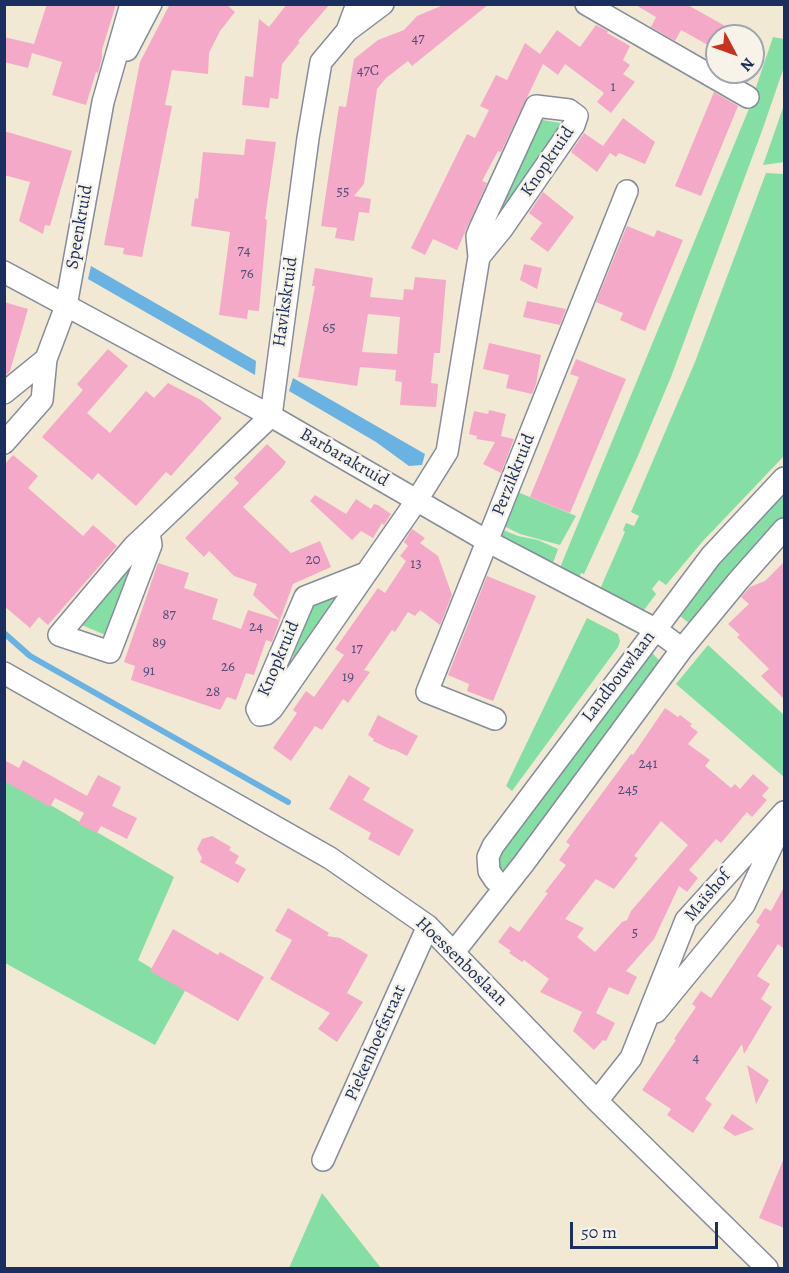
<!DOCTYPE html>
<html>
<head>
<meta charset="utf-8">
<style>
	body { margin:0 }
	#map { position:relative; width:789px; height:1273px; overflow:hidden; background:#f2e9d4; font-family:Alegreya,serif }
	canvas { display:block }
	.frame { position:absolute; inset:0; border:6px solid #1b2f5e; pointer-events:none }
	.north { position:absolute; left:705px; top:24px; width:60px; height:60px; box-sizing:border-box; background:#f7f3e8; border:2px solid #9fa5b1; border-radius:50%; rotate:131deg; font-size:16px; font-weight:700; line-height:24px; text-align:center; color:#1b2f5e }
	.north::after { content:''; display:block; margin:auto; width:21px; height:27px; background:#c8321e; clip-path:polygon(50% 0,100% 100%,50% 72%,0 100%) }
	.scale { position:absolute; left:570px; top:1222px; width:148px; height:27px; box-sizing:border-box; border:3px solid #1b2f5e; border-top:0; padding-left:8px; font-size:18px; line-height:21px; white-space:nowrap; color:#1b2f5e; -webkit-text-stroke:4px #f7f3e8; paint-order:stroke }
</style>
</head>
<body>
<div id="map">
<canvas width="789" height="1273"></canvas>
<div class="frame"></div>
<div class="north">N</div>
<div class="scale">50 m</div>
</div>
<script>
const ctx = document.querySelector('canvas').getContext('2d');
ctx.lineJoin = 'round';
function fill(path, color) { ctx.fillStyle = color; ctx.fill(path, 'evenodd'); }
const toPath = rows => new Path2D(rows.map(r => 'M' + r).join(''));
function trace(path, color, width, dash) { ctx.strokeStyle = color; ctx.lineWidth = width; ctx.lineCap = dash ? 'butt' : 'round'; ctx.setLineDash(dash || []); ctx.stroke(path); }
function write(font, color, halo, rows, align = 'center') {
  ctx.font = font + ' Alegreya,serif'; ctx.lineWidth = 5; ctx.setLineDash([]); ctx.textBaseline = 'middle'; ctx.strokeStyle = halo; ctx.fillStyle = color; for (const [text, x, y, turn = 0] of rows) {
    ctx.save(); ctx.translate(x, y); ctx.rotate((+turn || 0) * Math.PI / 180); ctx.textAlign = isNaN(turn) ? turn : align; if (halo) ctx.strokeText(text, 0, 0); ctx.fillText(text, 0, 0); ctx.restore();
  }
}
fill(toPath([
	[773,37,784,39,784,67,763,128,671,377,637,458,584,574,581,573,578,581,559,570,748,111],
	[784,105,784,162,763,165],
	[542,120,567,124,488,230],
	[766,173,784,174,784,456,702,542,666,585,659,580,652,589,656,594,644,610,646,612,642,617,600,589,625,532,623,530,626,523,634,526,639,516,631,512,695,362],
	[784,489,784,522,690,623,686,621,677,613,714,560],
	[515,491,576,516,560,545,520,534,504,526],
	[503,530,518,536,538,540,558,549,552,566,497,536,500,535],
	[139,552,110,637,77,623],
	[343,590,290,665,312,602],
	[587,618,618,634,620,641,618,647,512,791,506,786],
	[708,645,784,715,784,777,676,684],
	[649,650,661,662,511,867,503,870,495,863,498,847],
	[4,778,174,877,138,960,186,989,155,1045,5,963],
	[322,1193,381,1268,289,1268]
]), '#85dea4');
fill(toPath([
	[91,266,256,361,255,375,88,279],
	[293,378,425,454,422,465,409,466,376,442,289,391]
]), '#69b2e1');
trace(toPath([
	[4,633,30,656,288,802]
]), '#69b2e1', 6);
fill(toPath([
	[47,4,116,4,102,50,102,58,98,73,96,72,86,105,52,95,62,62,32,53,28,68,4,62,4,37,34,44],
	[170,4,226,4,235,12,220,31,209,53,208,74,172,70,165,105,172,106,142,257,123,254,124,248,104,245,140,62],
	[287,4,330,4,298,41,300,42,282,64,278,99,270,98,269,108,242,105,245,76,253,77,259,19,269,27],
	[446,4,489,4,412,66,408,61,386,78,377,89,364,184,354,196,371,199,369,213,359,212,354,241,335,238,337,228,321,226,339,106,346,107,354,59,378,40,404,30,417,16],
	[634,4,686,4,743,36,717,36,717,50,681,30,675,41,651,27,656,17],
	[596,25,608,31,607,33,630,46,623,60,630,65,623,74,635,82,611,113,597,102,604,93,565,64,558,75,543,64,501,152,498,151,482,181,487,183,457,250,433,239,425,255,411,248,467,134,475,138,489,110,480,106,496,75,507,80,525,43,540,54,557,30,580,47],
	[730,72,752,72,748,82],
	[714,92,738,106,701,196,675,186],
	[623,118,655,142,645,164,619,153,616,157,610,153,597,172,571,152,584,133,603,146],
	[4,131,72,151,50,226,45,225,43,234,19,221,30,182,4,175],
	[246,139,276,142,265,219,267,220,259,311,248,310,247,319,219,315,230,232,191,226,195,198,198,199,203,152,244,155],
	[543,192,574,217,548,252,530,239,542,223,529,213],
	[627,226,654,237,657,230,683,240,645,331,620,320,623,313,596,302],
	[524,264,542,268,537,289,520,280],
	[315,268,373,278,370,297,403,300,404,289,413,290,415,277,446,280,440,353,434,353,431,383,438,384,436,407,400,405,402,382,395,381,396,370,360,367,357,386,298,377,315,286,312,286],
	[368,314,400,317,397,354,362,352],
	[527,301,566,309,560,325,523,317],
	[4,302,28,309,10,371,6,375],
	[489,343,541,355,536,384,532,394,506,388,509,375,483,369],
	[108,349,128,366,87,413,110,433,146,391,154,398,168,383,201,400,222,418,171,476,166,472,136,506,98,473,92,480,42,437,83,390,77,384],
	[576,359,626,379,570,513,530,497,579,377,570,374],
	[489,410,506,414,501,436,514,439,501,473,483,464,495,442,476,439,477,436,469,434,474,411,488,414],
	[267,444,286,462,282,468,243,507,291,553,320,541,331,567,293,584,272,642,266,640,254,675,246,673,236,700,227,697,220,710,131,680,135,666,124,662,158,563,189,573,184,588,218,599,212,619,241,629,248,610,280,620,253,595,257,584,234,576,209,551,204,557,185,538,239,483,234,478],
	[13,455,38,476,28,488,83,536,93,525,117,546,48,625,39,617,30,628,4,606,4,465],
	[315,495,346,514,356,499,371,509,374,504,378,505,391,514,384,525,382,523,373,538,361,531,352,540,310,501],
	[412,529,425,538,420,543,438,556,452,595,440,625,420,610,415,616,408,612,395,632,392,630,364,670,370,672,348,703,343,699,322,730,315,726,291,761,273,748,297,713,293,710,306,691,314,697,344,655,335,649,378,588,385,593,406,561,400,556,408,546,404,542],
	[784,562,784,699,761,676,769,669,737,637,740,635,728,624,749,604,741,597,750,587,765,581],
	[487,576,536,596,493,701,467,691,469,684,448,675],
	[665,708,678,717,680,715,692,724,690,726,698,732,688,744,710,760,705,766,731,788,735,784,740,789,753,774,769,788,762,796,767,800,752,817,747,812,721,843,716,839,689,870,698,878,687,892,679,886,654,939,626,971,637,977,628,995,609,987,596,1013,615,1023,606,1041,603,1040,594,1050,573,1031,582,1012,540,992,549,979,524,960,522,962,509,953,511,951,498,942,510,926,519,932,548,893,545,892,566,865,559,860,570,845,566,842,631,754,633,755],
	[661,821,688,845,631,911,627,920,622,922,595,952,577,937,584,928,565,919,596,879,614,889,638,858,634,856],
	[378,715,418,736,407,756,393,749,392,750,373,741,374,739,368,735],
	[4,760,19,768,23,760,87,796,98,775,121,787,112,806,137,818,127,839,101,826,97,833,78,824,84,813,55,798,50,807,4,781],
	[349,775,370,788,363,800,414,830,399,856,368,839,371,833,329,809],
	[212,836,231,847,229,850,239,856,235,863,246,869,238,883,200,862,202,858,197,849,202,839],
	[784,887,784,949,778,944,757,976,770,984,761,999,772,1007,744,1054,742,1044,705,1099,712,1104,693,1133,667,1115,671,1109,642,1090,676,1040,674,1039,696,1007,692,1004,701,991,711,998,760,925,756,922,765,908,771,911],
	[288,908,329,933,327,936,340,938,368,955,347,993,363,1002,337,1042,318,1029,330,1013,270,979,292,940,275,931],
	[173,929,218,955,220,952,264,977,238,1021,150,971],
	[747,1065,769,1080,756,1104],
	[732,1114,754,1129,735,1136,723,1128],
	[784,1158,784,1228,759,1218]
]), '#f4a9c8');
const minor = toPath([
	[586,4,748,97],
	[347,31,383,4],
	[127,50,151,4],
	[4,272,271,416,487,541,655,629,682,649],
	[4,393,46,359],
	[4,443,42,400,46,359,66,306,103,102,131,4],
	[149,532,151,545,110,652,59,635,134,546,149,532,271,416,308,138,321,62,347,31,357,4],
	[366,573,305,597,257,709,260,715,266,714,272,709,417,500,447,452,479,257,502,229,574,125,577,116,569,110,536,106,481,226,477,236,479,257],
	[4,673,330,858,428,926,597,1101,767,1268],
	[495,719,427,692,627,191],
	[504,887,495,880,489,871,488,857,493,846,711,556,784,478],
	[454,952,524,863,682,649,738,581,784,529],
	[656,1012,744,905,784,820],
	[597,1101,631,1058,686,920,784,812],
	[323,1160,428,926]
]);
trace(minor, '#868c99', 24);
trace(minor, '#fff', 21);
write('15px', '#514e78', null, [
	["47",418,39],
	["47C",368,71],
	["1",613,87],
	["55",343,192],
	["74",244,251],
	["76",247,274],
	["65",329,328],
	["20",313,560],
	["13",416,564],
	["87",169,615],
	["24",256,627],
	["89",159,643],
	["17",357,649],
	["26",228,667],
	["91",149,671],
	["19",348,677],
	["28",213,692],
	["241",648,764],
	["245",628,790],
	["5",635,933],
	["4",696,1058]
]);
write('18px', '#1b2f5e', '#f7f3e8', [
	["Knopkruid",548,162,-56],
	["Speenkruid",80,227,-80],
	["Havikskruid",286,302,-82],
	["Barbarakruid",344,458,30],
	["Perzikkruid",514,475,-68],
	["Knopkruid",279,659,-67],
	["Landbouwlaan",619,677,-53],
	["Maïshof",708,896,-50],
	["Hoessenboslaan",461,962,44],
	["Piekenhoefstraat",376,1043,-66]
]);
</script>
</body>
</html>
